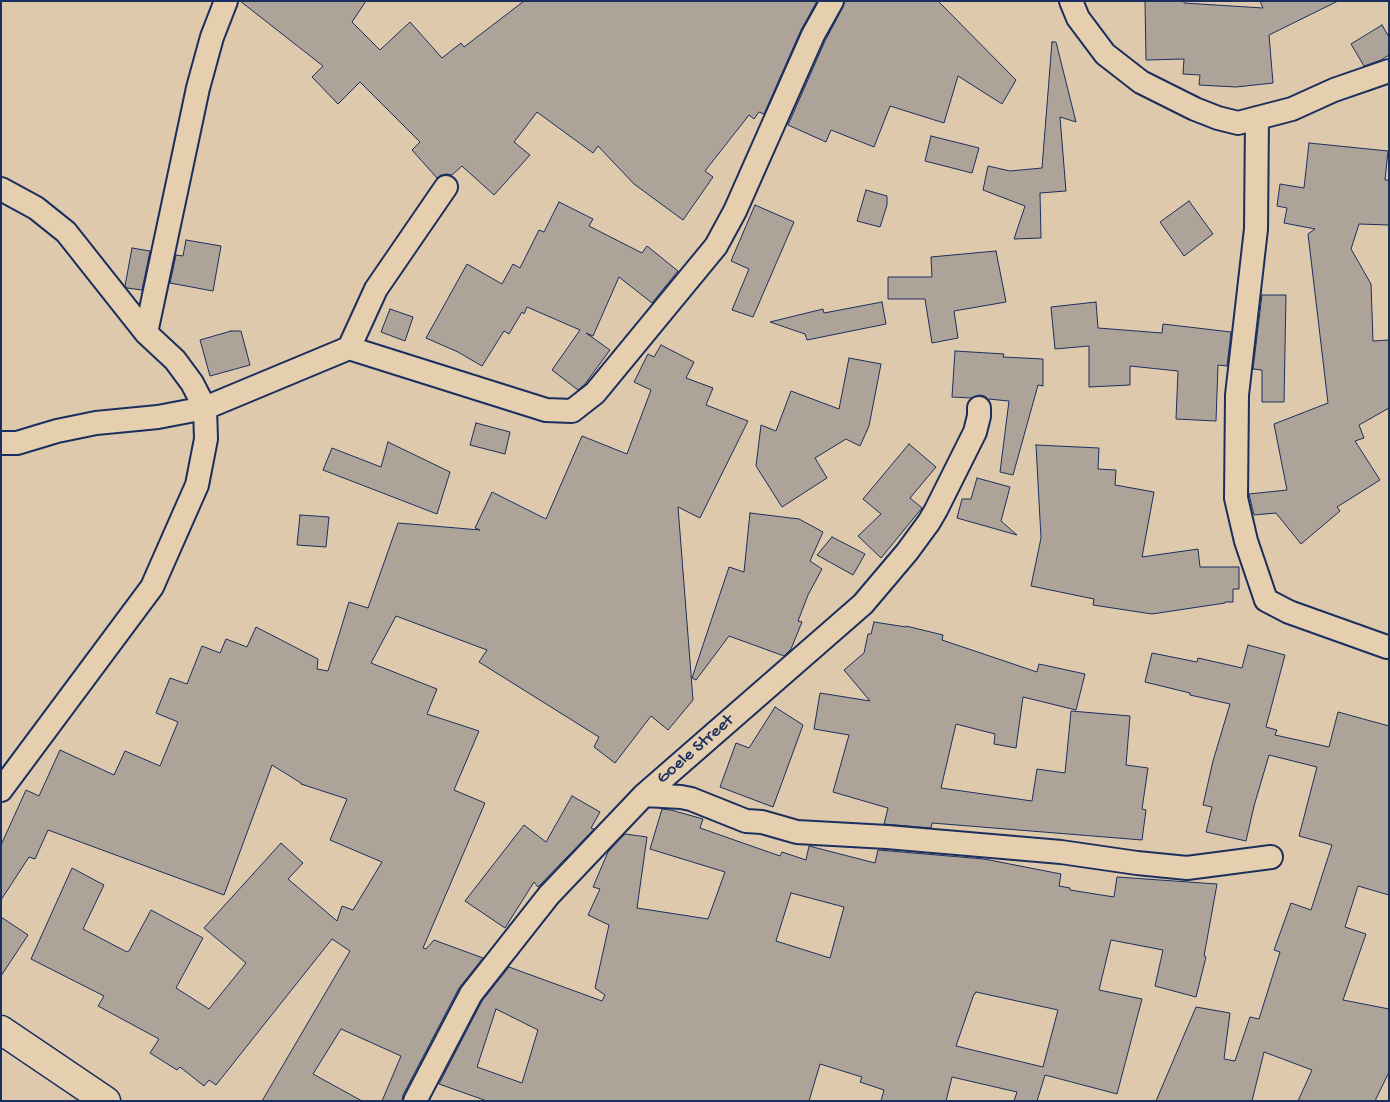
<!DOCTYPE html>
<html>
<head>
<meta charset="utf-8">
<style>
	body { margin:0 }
	#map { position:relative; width:1390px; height:1102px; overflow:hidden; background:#dec9ac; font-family:"Gochi Hand",sans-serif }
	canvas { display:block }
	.frame { position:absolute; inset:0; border:2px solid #1b2f5e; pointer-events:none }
</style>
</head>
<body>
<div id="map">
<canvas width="1390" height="1102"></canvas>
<div class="frame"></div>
</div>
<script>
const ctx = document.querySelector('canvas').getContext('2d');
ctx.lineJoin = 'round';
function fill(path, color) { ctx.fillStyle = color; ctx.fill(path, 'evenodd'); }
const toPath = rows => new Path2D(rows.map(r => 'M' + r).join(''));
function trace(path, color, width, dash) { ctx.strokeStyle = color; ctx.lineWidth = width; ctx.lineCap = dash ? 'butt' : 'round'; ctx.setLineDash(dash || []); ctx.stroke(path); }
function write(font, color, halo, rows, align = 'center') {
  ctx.font = font + ' "Gochi Hand",sans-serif'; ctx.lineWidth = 4.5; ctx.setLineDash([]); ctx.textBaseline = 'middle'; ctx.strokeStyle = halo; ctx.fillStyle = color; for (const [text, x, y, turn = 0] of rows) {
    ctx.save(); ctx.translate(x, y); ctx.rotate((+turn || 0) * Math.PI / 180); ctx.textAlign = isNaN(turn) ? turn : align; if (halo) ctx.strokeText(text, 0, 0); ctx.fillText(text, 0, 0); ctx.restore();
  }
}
const building = toPath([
	[240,1,366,1,352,22,380,50,410,22,442,58,461,43,464,47,524,1,817,1,801,30,764,114,759,112,754,119,749,115,705,171,713,177,683,220,634,184,598,146,593,153,537,112,514,142,530,155,494,195,462,166,452,175,447,174,441,175,437,178,412,150,420,142,360,82,338,104,312,77,323,66,240,1],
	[845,1,938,1,1016,80,1002,104,958,76,944,123,890,106,874,147,831,130,826,142,788,125,825,41,843,7,845,1],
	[1145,1,1184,1,1184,3,1263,8,1260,1,1338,1,1269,35,1273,83,1236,87,1199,85,1200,75,1183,74,1184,59,1146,60,1145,1],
	[1382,25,1389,37,1389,55,1381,60,1364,66,1351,44,1382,25],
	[1052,42,1056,42,1076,122,1060,117,1066,191,1040,193,1041,238,1014,239,1025,206,983,190,988,166,1010,171,1042,168,1052,42],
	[931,136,979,148,972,173,925,161,931,136],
	[1309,143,1388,151,1385,180,1389,180,1389,225,1359,224,1351,249,1371,284,1373,341,1389,340,1389,408,1359,425,1364,438,1355,441,1380,480,1337,507,1340,511,1301,544,1276,513,1254,515,1249,494,1287,490,1274,424,1328,403,1308,234,1315,229,1284,223,1287,208,1277,206,1280,184,1304,188,1309,143],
	[866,190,887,196,887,205,880,227,857,221,866,190],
	[1189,201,1213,234,1184,256,1160,222,1189,201],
	[559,202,593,219,589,226,642,253,647,246,678,271,652,303,619,277,593,336,586,333,610,350,585,384,578,390,552,370,580,330,527,307,524,314,522,312,509,334,504,331,482,366,458,352,426,338,467,264,502,284,513,264,520,268,539,230,544,232,559,202],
	[755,205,794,222,753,317,732,310,749,269,731,261,755,205],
	[186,240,221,246,213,291,170,283,176,255,183,256,186,240],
	[132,248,150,251,142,290,127,288,125,286,132,248],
	[996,251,1006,302,954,311,958,338,932,343,925,299,888,299,888,277,932,277,931,257,996,251],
	[1262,295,1286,295,1284,402,1262,402,1262,370,1253,369,1262,295],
	[882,302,886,324,807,340,805,334,770,322,823,309,824,313,882,302],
	[1096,302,1098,328,1162,333,1163,324,1231,332,1227,366,1218,365,1216,421,1176,419,1178,371,1130,366,1130,385,1089,387,1089,346,1055,349,1051,307,1096,302],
	[390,309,413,317,405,341,381,332,390,309],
	[231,331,241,331,250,365,210,376,200,340,231,331],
	[661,345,694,362,686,378,713,388,706,405,748,421,700,518,678,507,693,700,668,730,651,716,615,763,594,747,599,737,479,662,487,650,396,616,371,663,437,689,427,714,479,731,454,790,485,803,423,948,426,949,434,940,483,958,459,988,403,1095,402,1101,382,1101,401,1056,341,1029,313,1074,362,1101,262,1101,350,951,332,939,216,1085,209,1080,204,1086,180,1067,177,1070,150,1053,159,1039,98,1006,104,996,31,959,72,868,104,885,83,929,127,952,128,951,129,951,151,910,203,938,176,988,209,1009,246,963,204,928,281,843,303,863,288,879,337,921,342,906,353,910,382,862,330,840,347,799,301,784,301,783,272,765,224,895,48,830,35,859,29,857,1,900,1,845,26,790,39,796,60,750,114,775,125,751,160,766,178,722,156,713,170,678,187,684,202,646,220,653,226,639,247,647,256,627,318,659,317,669,328,671,349,602,368,608,398,523,480,530,475,528,492,492,546,519,582,436,627,454,651,390,634,382,648,354,654,357,661,345],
	[955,351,1004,354,1003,357,1043,359,1043,386,1038,385,1013,475,1000,472,1009,401,988,399,985,396,979,395,971,398,952,397,955,351],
	[849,358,881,364,869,426,860,446,846,439,815,458,827,478,782,507,756,466,761,425,776,431,791,391,839,409,849,358],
	[476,423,510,432,505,454,470,445,476,423],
	[388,442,450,472,437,514,323,470,332,448,381,467,388,442],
	[909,444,936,467,910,498,922,508,881,558,858,536,881,514,863,499,909,444],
	[1036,445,1099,448,1098,469,1116,470,1115,485,1154,492,1142,557,1198,549,1200,567,1239,567,1239,589,1233,589,1233,602,1225,602,1225,603,1152,614,1093,605,1094,599,1031,586,1041,538,1036,445],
	[977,478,1010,487,1001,521,1017,535,957,518,962,499,971,499,977,478],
	[750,513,799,519,823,532,810,561,822,569,808,595,798,621,802,622,791,649,784,656,729,636,696,680,692,678,729,567,744,572,750,513],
	[300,515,329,517,326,547,297,545,300,515],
	[832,537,865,554,853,575,817,555,832,537],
	[874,622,906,627,906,626,943,635,942,640,1037,672,1039,664,1085,674,1076,710,1023,697,1016,748,994,744,995,734,956,724,941,788,1032,801,1037,769,1065,773,1071,711,1130,716,1126,765,1148,768,1142,809,1146,810,1142,840,932,823,931,828,884,824,888,808,833,792,849,735,814,729,820,693,870,701,844,670,864,653,868,634,871,634,874,622],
	[1248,645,1285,655,1266,727,1277,730,1275,735,1329,747,1338,712,1389,726,1389,895,1358,886,1345,927,1366,934,1343,1000,1389,1009,1389,1072,1375,1101,1298,1101,1312,1070,1264,1052,1252,1101,1156,1101,1196,1007,1230,1013,1224,1059,1235,1061,1250,1017,1259,1019,1280,952,1274,950,1291,903,1311,910,1332,845,1299,836,1317,767,1269,755,1254,806,1246,841,1206,832,1212,807,1203,805,1213,761,1230,704,1190,695,1190,693,1145,682,1152,653,1197,662,1198,658,1242,668,1248,645],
	[775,707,803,725,773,807,720,787,736,743,749,748,775,707],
	[572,796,600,812,591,828,594,829,538,887,534,882,505,928,465,901,524,825,546,842,572,796],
	[662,809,671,810,703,819,700,828,780,856,782,852,806,860,809,846,875,863,878,850,984,859,1061,874,1059,886,1070,888,1070,890,1114,897,1117,877,1217,884,1204,956,1206,957,1196,997,1155,986,1163,950,1111,940,1099,990,1142,999,1117,1094,1045,1075,1037,1101,1014,1101,1017,1092,952,1077,946,1101,881,1101,884,1090,860,1082,862,1077,820,1064,809,1101,487,1101,439,1084,482,1001,509,967,602,1001,605,995,595,988,609,925,588,915,600,889,593,887,608,852,625,834,647,837,637,908,708,919,725,872,650,849,662,809],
	[791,893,844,907,830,958,776,941,791,893],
	[976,992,1058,1010,1043,1067,956,1046,974,994,975,994,976,992],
	[496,1009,538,1030,522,1083,477,1067,496,1009],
	[1,917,28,935,1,976,1,917]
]);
fill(building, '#aea398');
trace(building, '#1b2f5e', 1);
const street = toPath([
	[1071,1,1078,18,1105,54,1141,82,1195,109,1218,118,1238,123,1292,109,1334,90,1389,71],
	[1257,118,1256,229,1237,395,1236,498,1246,541,1266,600,1289,612,1387,647],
	[1,189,36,208,66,232,146,333,175,360,192,383,205,408,206,439,197,485,152,587,1,790],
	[146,333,198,88,212,37,226,1],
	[349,348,376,289,446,187],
	[1,443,17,443,57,431,96,423,158,417,205,408,349,348,546,410,572,411,595,393,716,246,735,211,813,35,832,1],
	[644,795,681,797,691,799,746,821,762,822,797,832,887,837,1061,852,1137,863,1187,868,1271,857],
	[415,1101,471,994,549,895,644,795,863,604,907,552,929,522,936,510,975,432,979,416,979,408]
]);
const secondary = toPath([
	[1,1030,106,1101]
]);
trace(street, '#1b2f5e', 26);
trace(secondary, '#1b2f5e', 31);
trace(street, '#e6cfaf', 22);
trace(secondary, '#e6cfaf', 28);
write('18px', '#1b2f5e', '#e6cfaf', [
	["Goele Street",696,750,-41]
]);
</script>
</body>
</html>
